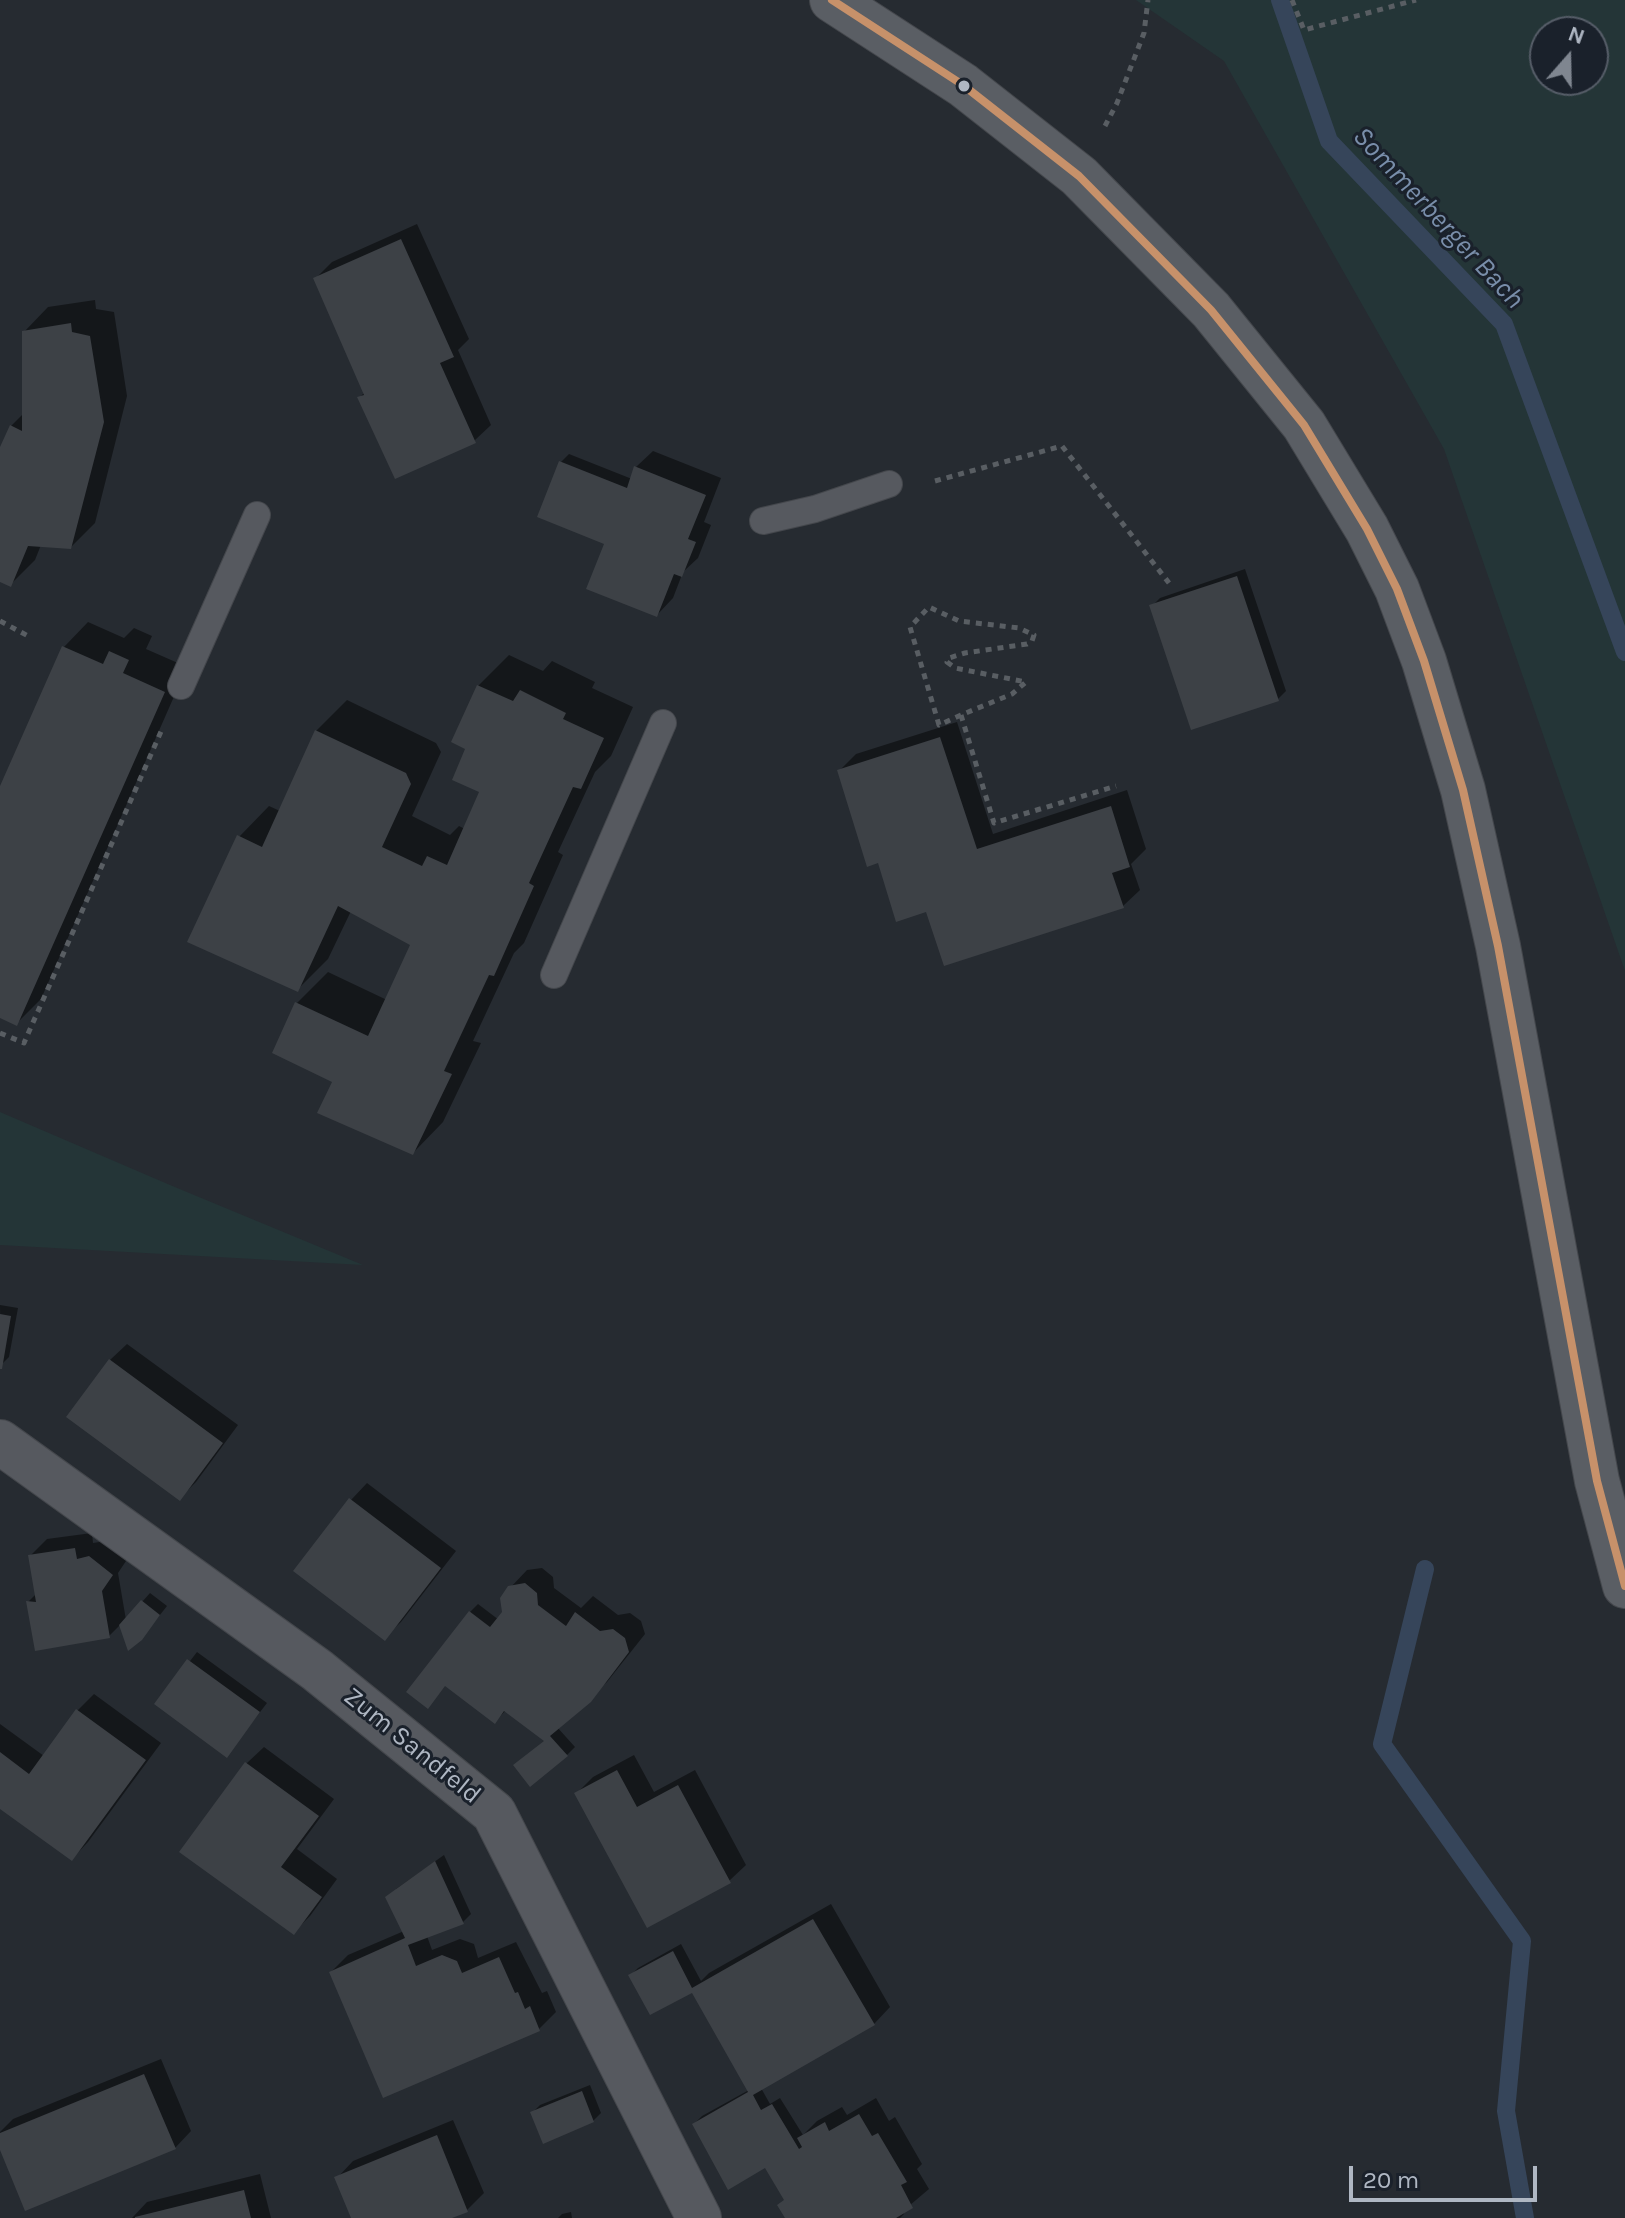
<!DOCTYPE html>
<html>
<head>
<meta charset="utf-8">
<style>
	body { margin:0 }
	#map { position:relative; width:1625px; height:2218px; overflow:hidden; background:#262b31; font-family:Karla,sans-serif }
	canvas { display:block }
	.north { position:absolute; left:1529px; top:16px; width:80px; height:80px; box-sizing:border-box; background:#1a212b; border:2px solid #565d68; border-radius:50%; rotate:20deg; font-size:22px; font-weight:700; line-height:32px; text-align:center; color:#afb7c3 }
	.north::after { content:''; display:block; margin:auto; width:28px; height:36px; background:#7f8690; clip-path:polygon(50% 0,100% 100%,50% 72%,0 100%) }
	.scale { position:absolute; left:1349px; top:2166px; width:188px; height:36px; box-sizing:border-box; border:4px solid #afb7c3; border-top:0; padding-left:10px; font-size:24px; line-height:28px; white-space:nowrap; color:#afb7c3; -webkit-text-stroke:6px #1a212b; paint-order:stroke }
</style>
</head>
<body>
<div id="map">
<canvas width="1625" height="2218"></canvas>
<div class="north">N</div>
<div class="scale">20 m</div>
</div>
<script>
const ctx = document.querySelector('canvas').getContext('2d');
ctx.lineJoin = 'round';
function fill(path, color) { ctx.fillStyle = color; ctx.fill(path, 'evenodd'); }
const toPath = rows => new Path2D(rows.map(r => 'M' + r).join(''));
function trace(path, color, width, dash) { ctx.strokeStyle = color; ctx.lineWidth = width; ctx.lineCap = dash ? 'butt' : 'round'; ctx.setLineDash(dash || []); ctx.stroke(path); }
function write(font, color, halo, rows, align = 'center') {
  ctx.font = font + ' Karla,sans-serif'; ctx.lineWidth = 6; ctx.setLineDash([]); ctx.textBaseline = 'middle'; ctx.strokeStyle = halo; ctx.fillStyle = color; for (const [text, x, y, turn = 0] of rows) {
    ctx.save(); ctx.translate(x, y); ctx.rotate((+turn || 0) * Math.PI / 180); ctx.textAlign = isNaN(turn) ? turn : align; if (halo) ctx.strokeText(text, 0, 0); ctx.fillText(text, 0, 0); ctx.restore();
  }
}
fill(toPath([
	[1136,0,1625,0,1625,971,1444,449,1224,61],
	[1593,32,1593,80,1545,80,1545,32],
	[0,1112,170,1185,363,1265,0,1245]
]), '#243537');
fill(toPath([
	[417,224,469,339,458,350,491,425,474,441,360,397,365,392,315,279,332,262],
	[95,300,96,309,114,312,127,396,95,523,71,547,41,545,35,560,10,585,0,580,0,452,11,426,24,413,24,332,48,307],
	[653,451,721,478,704,522,711,525,698,558,683,572,673,598,657,615,607,543,561,462,569,454,632,479,636,467],
	[1245,569,1286,691,1278,699,1152,606,1160,598],
	[88,622,124,638,134,628,152,636,146,649,187,667,41,999,17,1023,0,1016,0,791,64,647],
	[509,655,543,671,552,661,595,682,592,688,633,707,611,756,595,772,558,852,563,855,524,943,514,953,473,1041,481,1043,443,1122,413,1153,334,1082,275,1052,297,1003,328,972,387,1000,413,944,351,911,328,959,298,989,239,837,269,806,280,811,316,731,347,700,436,743,441,752,412,816,450,835,459,826,465,829,482,791,468,748,478,686],
	[957,722,993,834,1127,790,1146,849,1131,864,1140,890,1123,906,928,910,879,860,839,771,856,754],
	[0,1305,18,1308,9,1357,1,1365],
	[127,1344,238,1425,196,1482,180,1498,110,1360],
	[367,1483,456,1551,401,1622,384,1638,351,1500],
	[92,1533,93,1543,106,1541,128,1558,118,1573,126,1620,150,1593,167,1606,141,1639,121,1624,109,1636,28,1602,37,1593,30,1556,47,1539],
	[542,1568,553,1577,554,1588,581,1608,593,1596,618,1615,630,1613,641,1621,645,1634,607,1682,557,1727,575,1747,567,1755,506,1710,495,1722,470,1612,478,1604,499,1620,504,1612,510,1588,527,1570],
	[197,1652,267,1703,227,1755,157,1704],
	[94,1694,161,1743,88,1842,72,1859,0,1807,0,1724,44,1756,78,1710],
	[264,1747,334,1799,297,1849,337,1879,310,1916,293,1933,182,1851,247,1763],
	[634,1755,654,1792,695,1770,746,1865,729,1881,577,1793,593,1777],
	[444,1855,471,1914,463,1922,427,1936,432,1950,460,1939,474,1944,478,1958,516,1942,542,1993,547,1991,556,2012,539,2029,331,1972,348,1955,404,1931,396,1889],
	[831,1904,890,2007,874,2024,761,2088,770,2104,780,2098,803,2135,817,2121,842,2107,847,2115,876,2098,889,2121,895,2117,922,2164,917,2169,929,2189,903,2211,904,2214,900,2218,787,2218,786,2199,766,2166,694,2124,702,2116,749,2090,693,1990,630,1976,638,1968,681,1944,701,1981,709,1973],
	[161,2059,191,2131,175,2148,0,2145,0,2132,13,2119],
	[590,2085,601,2113,593,2121,532,2113,540,2105],
	[453,2120,484,2193,467,2210,447,2218,354,2218,337,2178,353,2161],
	[260,2174,271,2218,132,2218,147,2202],
	[571,2212,572,2218,558,2218,562,2214]
]), '#0007');
trace(toPath([
	[1280,0,1329,141,1504,324,1625,652],
	[1425,1569,1382,1744,1522,1941,1506,2111,1525,2218]
]), '#36455a', 18);
fill(toPath([
	[401,239,454,357,440,363,476,443,395,479,357,397,364,395,313,278],
	[71,323,72,332,90,336,104,422,71,549,28,546,11,587,0,582,0,447,10,425,22,431,22,331],
	[559,461,627,488,634,466,706,495,688,539,696,542,682,577,674,574,657,617,586,589,604,544,537,517],
	[1237,576,1279,701,1191,730,1149,605],
	[62,646,103,664,109,651,129,660,123,673,165,692,17,1026,0,1018,0,786],
	[477,685,513,701,520,690,566,713,563,719,604,738,581,789,573,787,529,883,534,886,494,976,489,975,444,1071,452,1074,413,1155,317,1113,332,1082,272,1053,295,1002,368,1036,410,945,338,906,298,992,187,942,237,835,262,847,315,730,406,773,411,784,382,847,422,866,427,856,447,865,479,792,452,780,465,749,451,742],
	[940,737,977,849,1111,806,1130,867,1112,873,1124,908,944,966,926,912,896,922,878,863,867,867,837,770],
	[0,1314,11,1316,2,1369,0,1369],
	[109,1359,223,1443,180,1501,66,1417],
	[349,1498,441,1568,385,1641,293,1571],
	[75,1548,77,1559,89,1556,113,1575,102,1591,110,1638,35,1651,26,1601,36,1602,28,1555],
	[525,1583,537,1593,538,1605,566,1626,575,1612,600,1631,613,1629,625,1638,629,1652,591,1702,550,1736,568,1756,530,1787,513,1765,544,1741,504,1711,495,1724,445,1686,428,1709,406,1692,469,1611,490,1627,502,1612,500,1598,508,1586],
	[141,1600,160,1615,142,1640,128,1651,119,1625],
	[187,1659,260,1712,227,1758,154,1704],
	[76,1709,146,1760,72,1861,0,1809,0,1752,29,1774],
	[245,1762,319,1816,281,1867,322,1897,294,1935,179,1852],
	[617,1770,637,1807,678,1785,731,1883,647,1928,574,1793],
	[435,1861,464,1924,408,1945,416,1966,442,1955,457,1961,462,1973,499,1957,515,1993,518,1992,525,2009,530,2006,540,2031,383,2098,329,1972,405,1938,385,1897],
	[813,1919,875,2025,753,2095,761,2110,772,2104,799,2149,802,2147,797,2138,825,2122,829,2131,859,2114,872,2136,878,2133,907,2182,901,2185,913,2208,896,2218,785,2218,777,2205,784,2200,765,2168,728,2190,692,2124,748,2092,692,1993,650,2015,628,1975,673,1951,692,1988],
	[144,2074,176,2149,25,2211,0,2150,0,2133],
	[582,2091,594,2122,543,2144,530,2112],
	[437,2135,468,2212,452,2218,351,2218,334,2177],
	[244,2190,251,2218,135,2218,135,2217]
]), '#3d4146');
const lane = toPath([
	[763,521,815,509,889,484],
	[181,686,257,515],
	[554,975,663,723]
]);
const street = toPath([
	[0,1442,317,1670,494,1813,699,2218]
]);
const secondary = toPath([
	[832,0,963,85,1079,176,1211,310,1304,425,1367,529,1397,589,1424,661,1463,790,1498,946,1597,1481,1625,1586]
]);
trace(lane, '#44474c', 28);
trace(street, '#44474c', 46);
trace(secondary, '#44474c', 46);
trace(toPath([
	[1292,0,1304,30,1416,0],
	[1105,126,1117,103,1144,33,1148,0],
	[935,481,1062,446,1169,583],
	[0,621,30,637],
	[961,715,939,725,910,627,929,607,959,621,1019,628,1034,635,1032,641,1027,644,965,653,949,658,947,662,955,668,1026,682,1012,694,961,715,994,823,1116,786],
	[0,1033,24,1043,163,727]
]), '#595e63', 5, [6, 6]);
trace(lane, '#56595f', 26);
trace(street, '#56595f', 44);
trace(secondary, '#5a5e64', 44);
trace(toPath([
	[832,0,963,85,1079,176,1211,310,1304,425,1367,529,1397,589,1424,661,1463,790,1498,946,1597,1481,1625,1586]
]), '#c7916a', 8);
for (const [x, y, r, color] of [
	[964,86,7,"#afb7c3"]
]) { const dot = new Path2D(); dot.arc(x, y, r, 0, 2 * Math.PI); ctx.fillStyle = color; ctx.fill(dot); trace(dot, '#1a212b', 3); }
write('26px', '#afb7c3', '#1a212b', [
	["Zum Sandfeld",412,1746,39]
]);
write('italic 28px', '#798eaa', '#1a212b', [
	["Sommerberger Bach",1438,218,47]
]);
</script>
</body>
</html>
